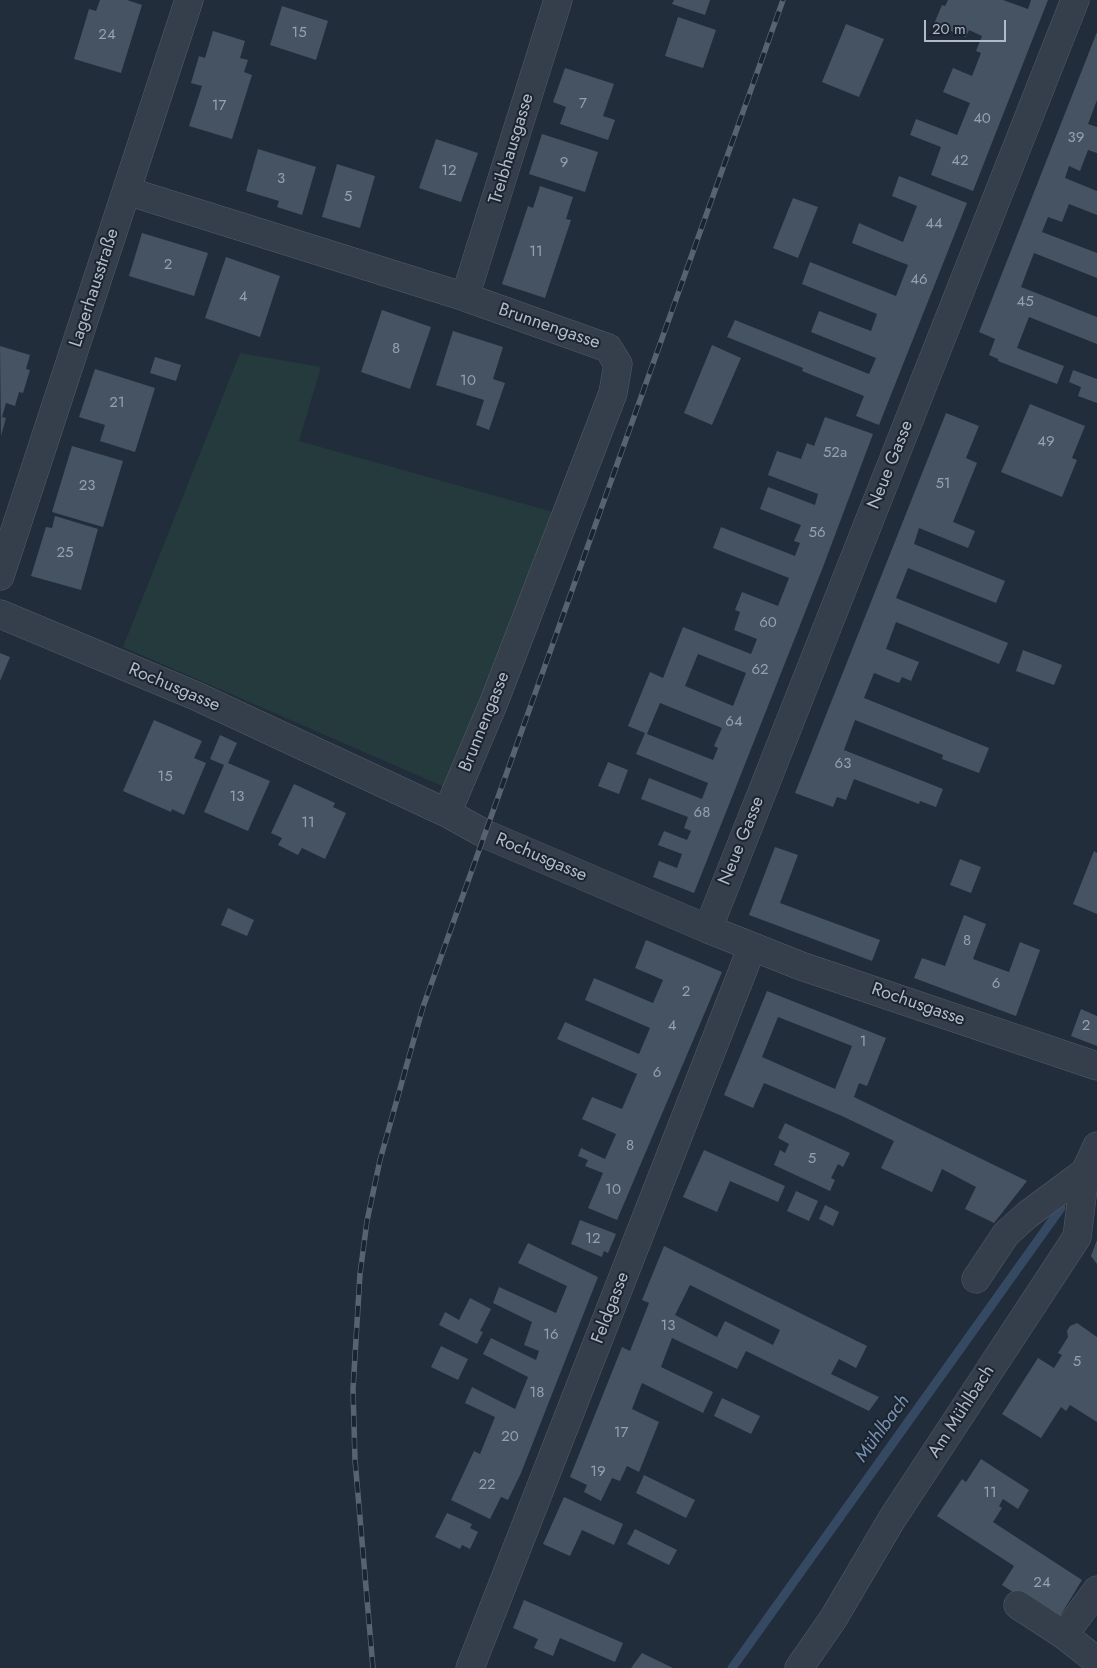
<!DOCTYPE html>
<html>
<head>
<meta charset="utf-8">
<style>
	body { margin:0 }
	#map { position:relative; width:1097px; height:1668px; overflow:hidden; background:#222d3b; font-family:Jost,sans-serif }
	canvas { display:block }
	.scale { position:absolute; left:924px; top:20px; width:82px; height:22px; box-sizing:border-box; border:2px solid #b1bac7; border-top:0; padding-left:6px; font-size:15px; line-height:18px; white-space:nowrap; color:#b1bac7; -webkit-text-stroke:4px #1b2430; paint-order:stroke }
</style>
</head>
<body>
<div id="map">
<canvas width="1097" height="1668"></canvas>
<div class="scale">20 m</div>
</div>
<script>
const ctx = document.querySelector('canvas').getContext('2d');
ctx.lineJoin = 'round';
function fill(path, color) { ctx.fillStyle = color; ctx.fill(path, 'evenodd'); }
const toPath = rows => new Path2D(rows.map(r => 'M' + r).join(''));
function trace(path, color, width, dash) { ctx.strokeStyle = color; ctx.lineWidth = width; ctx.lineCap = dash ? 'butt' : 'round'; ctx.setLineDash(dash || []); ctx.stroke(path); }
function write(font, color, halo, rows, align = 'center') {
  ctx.font = font + ' Jost,sans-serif'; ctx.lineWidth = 4; ctx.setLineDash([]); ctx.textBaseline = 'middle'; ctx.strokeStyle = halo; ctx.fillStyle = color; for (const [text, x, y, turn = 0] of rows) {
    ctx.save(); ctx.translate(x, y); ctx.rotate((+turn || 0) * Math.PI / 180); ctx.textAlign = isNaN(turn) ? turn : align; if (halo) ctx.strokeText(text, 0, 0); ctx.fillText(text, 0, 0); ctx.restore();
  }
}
fill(toPath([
	[240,353,321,367,299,441,564,515,449,789,123,647]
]), '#243a3c');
trace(toPath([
	[732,1668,1061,1208]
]), '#354a62', 9);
fill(toPath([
	[100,0,127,0,142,5,121,73,74,59,89,9,96,11],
	[674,0,710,0,705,15,672,4],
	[948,0,1003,0,1028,9,1031,0,1048,0,973,191,931,175,941,147,910,135,916,119,957,135,970,103,943,92,953,68,972,76,981,53,976,51,982,36,969,30,966,37,934,24,942,5,945,6],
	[282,6,328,21,316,60,270,45],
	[678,17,716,30,703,68,665,56],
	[846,24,884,39,859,97,822,82],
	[213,31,245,41,240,58,248,60,244,72,252,75,232,139,189,126,202,86,191,83,199,56,205,58],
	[1097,32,1097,100,1088,124,1097,127,1097,153,1088,150,1080,171,1069,166,1065,178,1097,191,1097,215,1069,204,1062,222,1048,217,1042,232,1097,253,1097,278,1034,253,1021,287,1097,317,1097,344,1029,317,1017,348,1064,366,1057,384,998,361,998,359,989,355,995,339,979,332],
	[565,68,614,84,603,116,615,120,608,140,560,124,566,107,553,102],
	[542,134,598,152,585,192,529,174],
	[436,139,478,153,461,202,419,188],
	[258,149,316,167,302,215,277,207,279,201,246,191],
	[337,164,375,176,360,228,322,217],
	[899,176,967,203,879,425,856,416,864,396,802,371,803,368,727,337,735,320,869,374,876,358,811,332,819,311,871,331,877,314,802,284,810,262,896,296,908,265,852,243,859,223,903,242,917,206,892,196],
	[540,186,573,197,566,219,571,220,545,298,502,284,528,206,533,208],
	[793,198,818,207,798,258,773,248],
	[142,233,208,253,194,296,129,276],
	[226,257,280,276,260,337,205,318],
	[382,310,431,327,410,389,361,372],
	[453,331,503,347,493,379,505,383,489,430,476,425,484,400,436,385],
	[712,345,741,358,712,425,684,413],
	[0,346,30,355,26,369,30,370,23,393,19,392,15,406,6,403,2,417,6,418,1,436],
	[155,357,181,365,176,381,150,373],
	[95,369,155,388,135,452,100,441,105,425,79,417],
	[1073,370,1097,379,1097,403,1078,396,1081,387,1069,382],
	[1030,404,1085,426,1072,458,1077,460,1062,497,1001,472],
	[946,413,979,426,966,458,977,463,953,522,975,531,968,548,919,528,914,544,1005,581,996,603,908,568,896,598,1008,643,999,664,896,622,886,649,919,662,911,681,902,677,899,683,874,673,864,698,989,748,979,773,942,759,943,755,855,720,844,750,943,789,936,807,920,801,919,804,854,779,846,800,837,797,833,807,795,793],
	[825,417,873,434,823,567,694,893,653,877,659,861,677,868,682,854,658,845,664,831,687,840,691,831,684,828,688,817,641,799,649,778,702,799,708,783,636,754,645,733,628,726,650,672,663,678,683,627,751,654,757,639,734,630,740,612,735,610,742,592,778,606,789,578,713,548,721,527,795,556,800,543,794,541,801,525,760,509,768,487,815,505,818,494,768,475,777,451,801,459,807,443,814,446],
	[698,654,746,673,733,706,685,686],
	[660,703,722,728,714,746,718,748,713,760,647,734],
	[72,446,123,461,103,527,52,512],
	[55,516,98,529,81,590,31,576,46,527,52,528],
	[1023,650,1062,665,1054,685,1016,671],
	[0,653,10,657,0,681],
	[154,720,202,741,194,758,206,763,184,815,172,809,171,812,123,791],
	[220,735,237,743,228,763,270,781,248,831,204,812,224,765,210,759],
	[608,762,628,770,619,794,598,786],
	[294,784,335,803,333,807,346,813,325,859,302,848,298,855,278,845,282,838,271,833],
	[775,847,798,855,780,903,880,940,872,961,749,915],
	[1094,851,1097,853,1097,914,1073,904],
	[960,859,981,867,971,893,950,885],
	[228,908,254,920,247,936,221,925],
	[964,915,986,924,973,959,1009,972,1020,942,1040,950,1016,1016,914,978,922,958,945,966],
	[646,940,722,972,617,1220,588,1208,603,1173,585,1166,588,1160,578,1156,581,1148,605,1159,616,1134,582,1119,592,1097,622,1109,637,1074,557,1039,565,1022,639,1054,650,1028,585,1000,594,978,653,1003,663,980,635,968],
	[767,991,886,1038,867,1086,859,1083,854,1097,1027,1181,994,1223,965,1209,976,1187,942,1169,932,1192,881,1168,894,1141,842,1116,764,1083,753,1108,724,1095],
	[778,1017,852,1046,835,1089,762,1057],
	[1081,1009,1097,1016,1097,1046,1071,1036],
	[785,1123,850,1153,843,1167,838,1164,831,1178,835,1180,830,1191,774,1165,780,1150,785,1153,789,1144,778,1138],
	[704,1150,785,1186,778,1202,730,1181,717,1212,683,1197],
	[796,1191,818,1201,809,1221,787,1211],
	[825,1205,839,1212,833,1226,819,1219],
	[580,1220,616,1234,608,1253,604,1251,602,1257,571,1244],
	[1097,1240,1097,1264,1091,1256],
	[528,1243,598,1277,521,1473,508,1500,501,1497,490,1519,451,1500,474,1451,480,1454,495,1417,465,1403,472,1387,515,1409,528,1377,483,1354,491,1338,536,1360,539,1351,524,1345,532,1322,493,1303,499,1287,556,1313,567,1286,518,1263],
	[664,1246,867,1346,856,1368,839,1359,831,1374,879,1397,869,1411,746,1351,737,1369,672,1338,661,1367,713,1392,703,1413,642,1383,632,1409,659,1422,639,1472,627,1466,620,1481,612,1478,601,1501,584,1492,587,1485,570,1477,622,1347,630,1351,649,1303,642,1300],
	[690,1285,780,1330,773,1345,725,1321,717,1337,675,1315],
	[470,1298,491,1309,480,1331,483,1332,477,1344,439,1325,445,1312,459,1320],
	[1077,1323,1097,1337,1097,1422,1070,1405,1066,1411,1061,1407,1041,1438,1002,1414,1038,1358,1054,1368,1062,1355,1058,1353,1068,1337,1067,1331,1070,1326],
	[441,1346,468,1359,458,1380,431,1367],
	[722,1398,760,1416,751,1434,714,1416],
	[981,1459,1029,1490,1018,1509,1003,1499,999,1506,1002,1508,993,1522,1082,1580,1057,1621,1002,1585,1014,1566,937,1516,962,1479,966,1482],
	[644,1475,695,1500,686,1518,636,1493],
	[564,1497,623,1524,614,1545,582,1530,570,1556,543,1544],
	[447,1513,472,1524,470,1528,478,1532,470,1549,462,1545,460,1549,435,1537],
	[635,1529,677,1550,669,1565,627,1544],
	[524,1600,623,1643,615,1662,560,1638,553,1656,534,1648,538,1639,513,1628],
	[642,1653,673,1668,631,1668]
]), '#465362');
const street = toPath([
	[127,191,465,297,608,348,618,364,613,393,494,702,447,813],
	[465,297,558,0],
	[0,576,189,0],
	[0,614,196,696,447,813,485,834,708,929,801,966,1097,1066],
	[708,929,1075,0],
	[976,1279,1006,1234,1027,1215,1085,1172],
	[1018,1605,1064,1635,1097,1661],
	[1064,1635,1097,1590],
	[470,1668,752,947],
	[799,1668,833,1619,892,1519,1077,1237,1085,1172,1097,1146]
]);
trace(street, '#545d69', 29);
trace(street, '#353f4b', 28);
const rail = toPath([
	[373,1668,355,1460,353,1389,360,1274,367,1221,380,1160,423,1007,783,0]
]);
trace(rail, '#576372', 5.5);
trace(rail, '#1b2430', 4, [11]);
write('15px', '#96a0ae', null, [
	["15",299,33],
	["24",107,35],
	["7",583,104],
	["17",219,106],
	["40",982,119],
	["39",1076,138],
	["42",960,161],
	["9",564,163],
	["12",449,171],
	["3",281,179],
	["5",348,197],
	["44",934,224],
	["11",536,252],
	["2",168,265],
	["46",919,280],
	["4",243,297],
	["45",1025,302],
	["8",396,349],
	["10",468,381],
	["21",117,403],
	["49",1046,442],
	["52a",835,453],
	["51",943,484],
	["23",87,486],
	["56",817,533],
	["25",65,553],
	["60",768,623],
	["62",760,670],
	["64",734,722],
	["63",843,764],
	["15",165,777],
	["13",237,797],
	["68",702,813],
	["11",308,823],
	["8",967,941],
	["6",996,984],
	["2",686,992],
	["4",672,1026],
	["2",1086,1026],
	["1",863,1042],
	["6",657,1073],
	["8",630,1146],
	["5",812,1159],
	["10",613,1190],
	["12",593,1239],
	["13",668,1326],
	["16",551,1335],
	["5",1077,1362],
	["18",537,1393],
	["17",621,1433],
	["20",510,1437],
	["19",598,1472],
	["22",487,1485],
	["11",990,1493],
	["24",1042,1583]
]);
write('18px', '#b1bac7', '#1b2430', [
	["Treibhausgasse",512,149,-73],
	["Lagerhausstraße",95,288,-72],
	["Brunnengasse",549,327,19],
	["Neue Gasse",891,465,-68],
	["Rochusgasse",174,688,23],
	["Brunnengasse",485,722,-68],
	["Neue Gasse",742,841,-68],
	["Rochusgasse",541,858,23],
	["Rochusgasse",918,1005,19],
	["Feldgasse",611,1308,-69],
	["Am Mühlbach",962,1412,-57]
]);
write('italic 19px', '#7892b0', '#1b2430', [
	["Mühlbach",883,1429,-54]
]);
</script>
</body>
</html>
